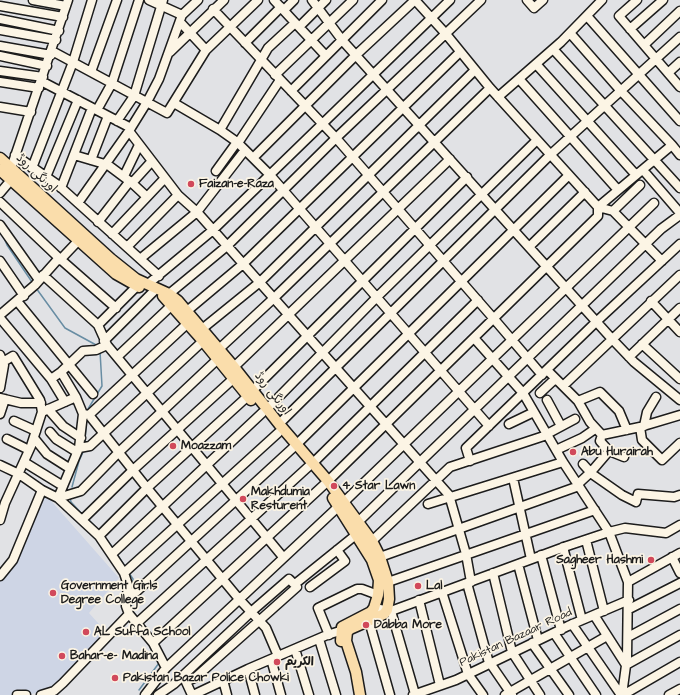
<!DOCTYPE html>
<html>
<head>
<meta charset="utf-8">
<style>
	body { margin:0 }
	canvas { display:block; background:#e1e2e5 }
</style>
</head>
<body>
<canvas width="680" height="695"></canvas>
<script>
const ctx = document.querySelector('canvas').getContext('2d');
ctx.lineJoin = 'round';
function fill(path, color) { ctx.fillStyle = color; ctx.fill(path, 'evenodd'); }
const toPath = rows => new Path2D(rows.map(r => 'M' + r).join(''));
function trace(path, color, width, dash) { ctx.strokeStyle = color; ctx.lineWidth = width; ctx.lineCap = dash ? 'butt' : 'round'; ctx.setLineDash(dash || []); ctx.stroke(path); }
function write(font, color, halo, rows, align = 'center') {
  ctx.font = font + ' "Architects Daughter","Playpen Sans Arabic",sans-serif'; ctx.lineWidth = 3.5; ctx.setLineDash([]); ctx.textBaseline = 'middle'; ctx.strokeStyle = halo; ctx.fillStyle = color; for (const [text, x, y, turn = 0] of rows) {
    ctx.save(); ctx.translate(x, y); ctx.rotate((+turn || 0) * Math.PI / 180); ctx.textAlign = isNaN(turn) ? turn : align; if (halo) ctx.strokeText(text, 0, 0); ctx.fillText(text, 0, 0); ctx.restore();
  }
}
fill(toPath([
	[45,494,119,578,89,613,108,634,51,691,30,694,21,689,14,695,0,695,0,579,12,567]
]), '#ced5e5');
trace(toPath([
	[4,238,7,245,32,282],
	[36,288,65,328,98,346],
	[88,409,102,386,100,351],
	[85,444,86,422],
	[72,487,79,461,84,450],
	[70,498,71,502,83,515],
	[88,519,99,531],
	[103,535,114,549],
	[117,554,126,568],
	[129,573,133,579,132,587],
	[131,600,132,611,138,618],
	[139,690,159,663]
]), '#688da3', 1.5);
const minor = toPath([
	[33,0,66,6],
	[149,0,182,15],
	[198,0,182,15,159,79,147,102,129,131,178,195,197,212,449,495,466,554,471,582],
	[274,0,326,56,382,0],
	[312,0,342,40,612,339,634,362,680,400],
	[527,0,534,8,543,0],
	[637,0,619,16,680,87],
	[0,6,63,17],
	[213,9,336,138,494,319,542,375],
	[284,10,294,0],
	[587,16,680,121],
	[0,19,59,31],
	[180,22,206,50],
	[299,27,326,0],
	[630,29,663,0],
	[0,30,56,40],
	[570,33,621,91,672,145,598,207],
	[245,43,281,7],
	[644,45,680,11],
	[0,46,51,55],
	[553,49,680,188],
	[52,51,167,113,206,50,258,0],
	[170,52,224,0],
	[0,56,47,66],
	[536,64,636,175],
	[0,71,43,77],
	[91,72,117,0],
	[668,73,680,62],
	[275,75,353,0],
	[519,79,618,190],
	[41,81,131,128],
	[0,82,39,88],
	[291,91,326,56],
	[498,97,561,42,602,0],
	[174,103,220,130,237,142,270,175,489,426],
	[0,107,31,112],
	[97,110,112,83,139,0],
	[117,121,134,96,163,0],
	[220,130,268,48,295,23],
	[238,143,280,80],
	[672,145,680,155],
	[15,155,58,185,159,276],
	[74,155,108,165,132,183,147,197],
	[253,158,356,55,415,0],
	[91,160,108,116],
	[11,168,68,0],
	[32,168,73,62,92,0],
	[643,170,680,213],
	[216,171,237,142],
	[124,176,139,145],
	[46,177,78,100],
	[132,183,152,161],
	[61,188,92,108],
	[0,193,11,180],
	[0,202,59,258,116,308],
	[78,203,129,131],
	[598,207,613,211,662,261],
	[613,211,640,185],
	[98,222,130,181],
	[0,225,39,280],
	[112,234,165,178],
	[127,247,178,195],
	[529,247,585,192],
	[140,259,197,212,245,150],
	[60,260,78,241],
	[0,261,24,296],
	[43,275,98,325,107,345,283,557],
	[148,284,213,230,450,0],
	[169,294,227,246,336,138,481,0],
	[17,301,93,394],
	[651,301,680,332],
	[187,311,243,264,460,52],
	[0,315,35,285,59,258],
	[0,318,51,379,65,402],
	[98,325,137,286],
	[202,329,260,282,475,70],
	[474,338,523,393,563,462,609,532,628,582,627,658,622,695],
	[104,341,153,292],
	[642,344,680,379],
	[219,349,274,298,490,88],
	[0,355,4,365,0,388],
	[117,357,172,305],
	[629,357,680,308],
	[3,362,13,356,40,400,42,412],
	[234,367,450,159],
	[547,370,578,401,590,422,602,435,640,427,680,415],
	[51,379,61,372,83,351,96,350,107,345],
	[563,386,680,275],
	[252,391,467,177],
	[540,393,555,379],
	[0,398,21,403,41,403],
	[547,400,561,426],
	[578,401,600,392,619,411,627,430],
	[48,409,63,426,81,438],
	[267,409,377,297,537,140],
	[0,414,5,399],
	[83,414,89,415,147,488,239,599,266,628,278,656],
	[89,415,188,323],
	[14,421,36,431],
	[279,424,550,155,680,37],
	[509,424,534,412],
	[644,426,647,412,656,397],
	[640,427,642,440,662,460,680,443],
	[50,432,56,439,77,452],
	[547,434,575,419],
	[602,435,600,441,609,451,624,457],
	[34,438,47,454,69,468],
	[7,439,29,450],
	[79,448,90,446,203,341],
	[556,450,582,438,595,429],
	[470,461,466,448,596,322,680,244],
	[24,462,63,486],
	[313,463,478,300],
	[583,464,592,474,622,495,636,502,638,494,674,497,680,495],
	[0,465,19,474,42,490,58,498,99,536,124,573,128,585,126,606,129,614,153,643,166,668],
	[513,478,531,559],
	[578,484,591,472,609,451],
	[58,498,81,491,119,452,221,356],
	[58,498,79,448,83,414,76,397,61,372],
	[344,502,654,203],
	[428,504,563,462],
	[0,520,5,503,31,446,42,412,76,397],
	[82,520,133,470,233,379],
	[358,522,661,229,680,215],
	[99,536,147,488,248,396],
	[586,540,604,611],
	[372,541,450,467,547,435],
	[563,547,582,620],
	[112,554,262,413],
	[541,555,561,630],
	[380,557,579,486],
	[672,557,680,573],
	[518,564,538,640],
	[124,573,278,433],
	[493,573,512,652,540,695],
	[0,576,13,560,42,490],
	[388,582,595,510],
	[628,582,680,553],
	[467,583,489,663],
	[295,584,357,534],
	[310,587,345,561,337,550],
	[442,592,468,674,483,695],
	[127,594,136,592,296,445,569,175],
	[419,600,440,685],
	[374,608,391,611,567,546,609,532,625,528,666,533,680,525],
	[629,609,680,583],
	[391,611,415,694],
	[594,615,626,665,680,635],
	[369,621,390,695],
	[136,624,308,467],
	[572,624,621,695],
	[554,633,596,695],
	[329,635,318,608,357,589,362,589,378,595],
	[628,637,680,609],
	[319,639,336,695],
	[153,643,328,481,598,216,598,207,490,88,446,34,415,0],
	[532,643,569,695],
	[295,649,309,695],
	[271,659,281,695],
	[490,663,512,695],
	[248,669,255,695],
	[223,680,227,695],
	[17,695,26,695],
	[41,695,54,691,63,683,129,614],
	[145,695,166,668,339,506],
	[158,695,174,684,251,612,289,579,297,587,196,677,186,682,192,695],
	[193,695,248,669,327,635,340,631,347,631],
	[413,695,456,680,568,626,629,600],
	[505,695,607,636],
	[623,695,680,662],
	[669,695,680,689]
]);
const major = toPath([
	[0,158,111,259,136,279,169,294,178,301,234,367,279,424,328,481,372,541,380,557,388,582,389,599,387,610,384,614,350,629,347,632,346,641,356,672,360,695],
	[0,170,116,274,139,287],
	[163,296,203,341,251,400],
	[333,498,372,560,379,580,378,595,374,608,371,612,342,627,341,641]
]);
trace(minor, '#1c1c1c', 11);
trace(major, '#1c1c1c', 13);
trace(minor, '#fcf5e5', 8);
trace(major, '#faddab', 10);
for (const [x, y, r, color] of [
	[191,184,4,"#d1495b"],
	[173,446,4,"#d1495b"],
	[573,452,4,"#d1495b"],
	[334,486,4,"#d1495b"],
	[243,499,4,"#d1495b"],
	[651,560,4,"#d1495b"],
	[418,586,4,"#d1495b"],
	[53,593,4,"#d1495b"],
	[366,625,4,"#d1495b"],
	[86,632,4,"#d1495b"],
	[62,656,4,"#d1495b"],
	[277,662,4,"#d1495b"],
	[115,678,4,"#d1495b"]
]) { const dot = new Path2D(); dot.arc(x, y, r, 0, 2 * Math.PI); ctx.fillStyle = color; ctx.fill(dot); trace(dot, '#fcf5e5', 1.5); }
write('12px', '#1c1c1c', '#fcf5e5', [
	["اورنگی روڈ",36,174,43],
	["اورنگی روڈ",272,394,52],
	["Pakistan Bazaar Road",516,638,-25]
]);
write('bold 12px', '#1c1c1c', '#fcf5e5', [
	["Faizan-e-Raza",199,184],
	["Moazzam",181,446],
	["Abu Hurairah",581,452],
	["4 Star Lawn",342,486],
	["Makhdumia",251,492],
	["Resturent",251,506],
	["Sagheer Hashmi",643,560,"right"],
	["Government Girls",61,586],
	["Degree College",61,600],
	["Lal",426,586],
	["Dabba More",374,625],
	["AL Suffa School",94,632],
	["Bahar-e- Madina",70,656],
	["الکریم",285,662],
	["Pakistan Bazar Police Chowki",123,678]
], 'left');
</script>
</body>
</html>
